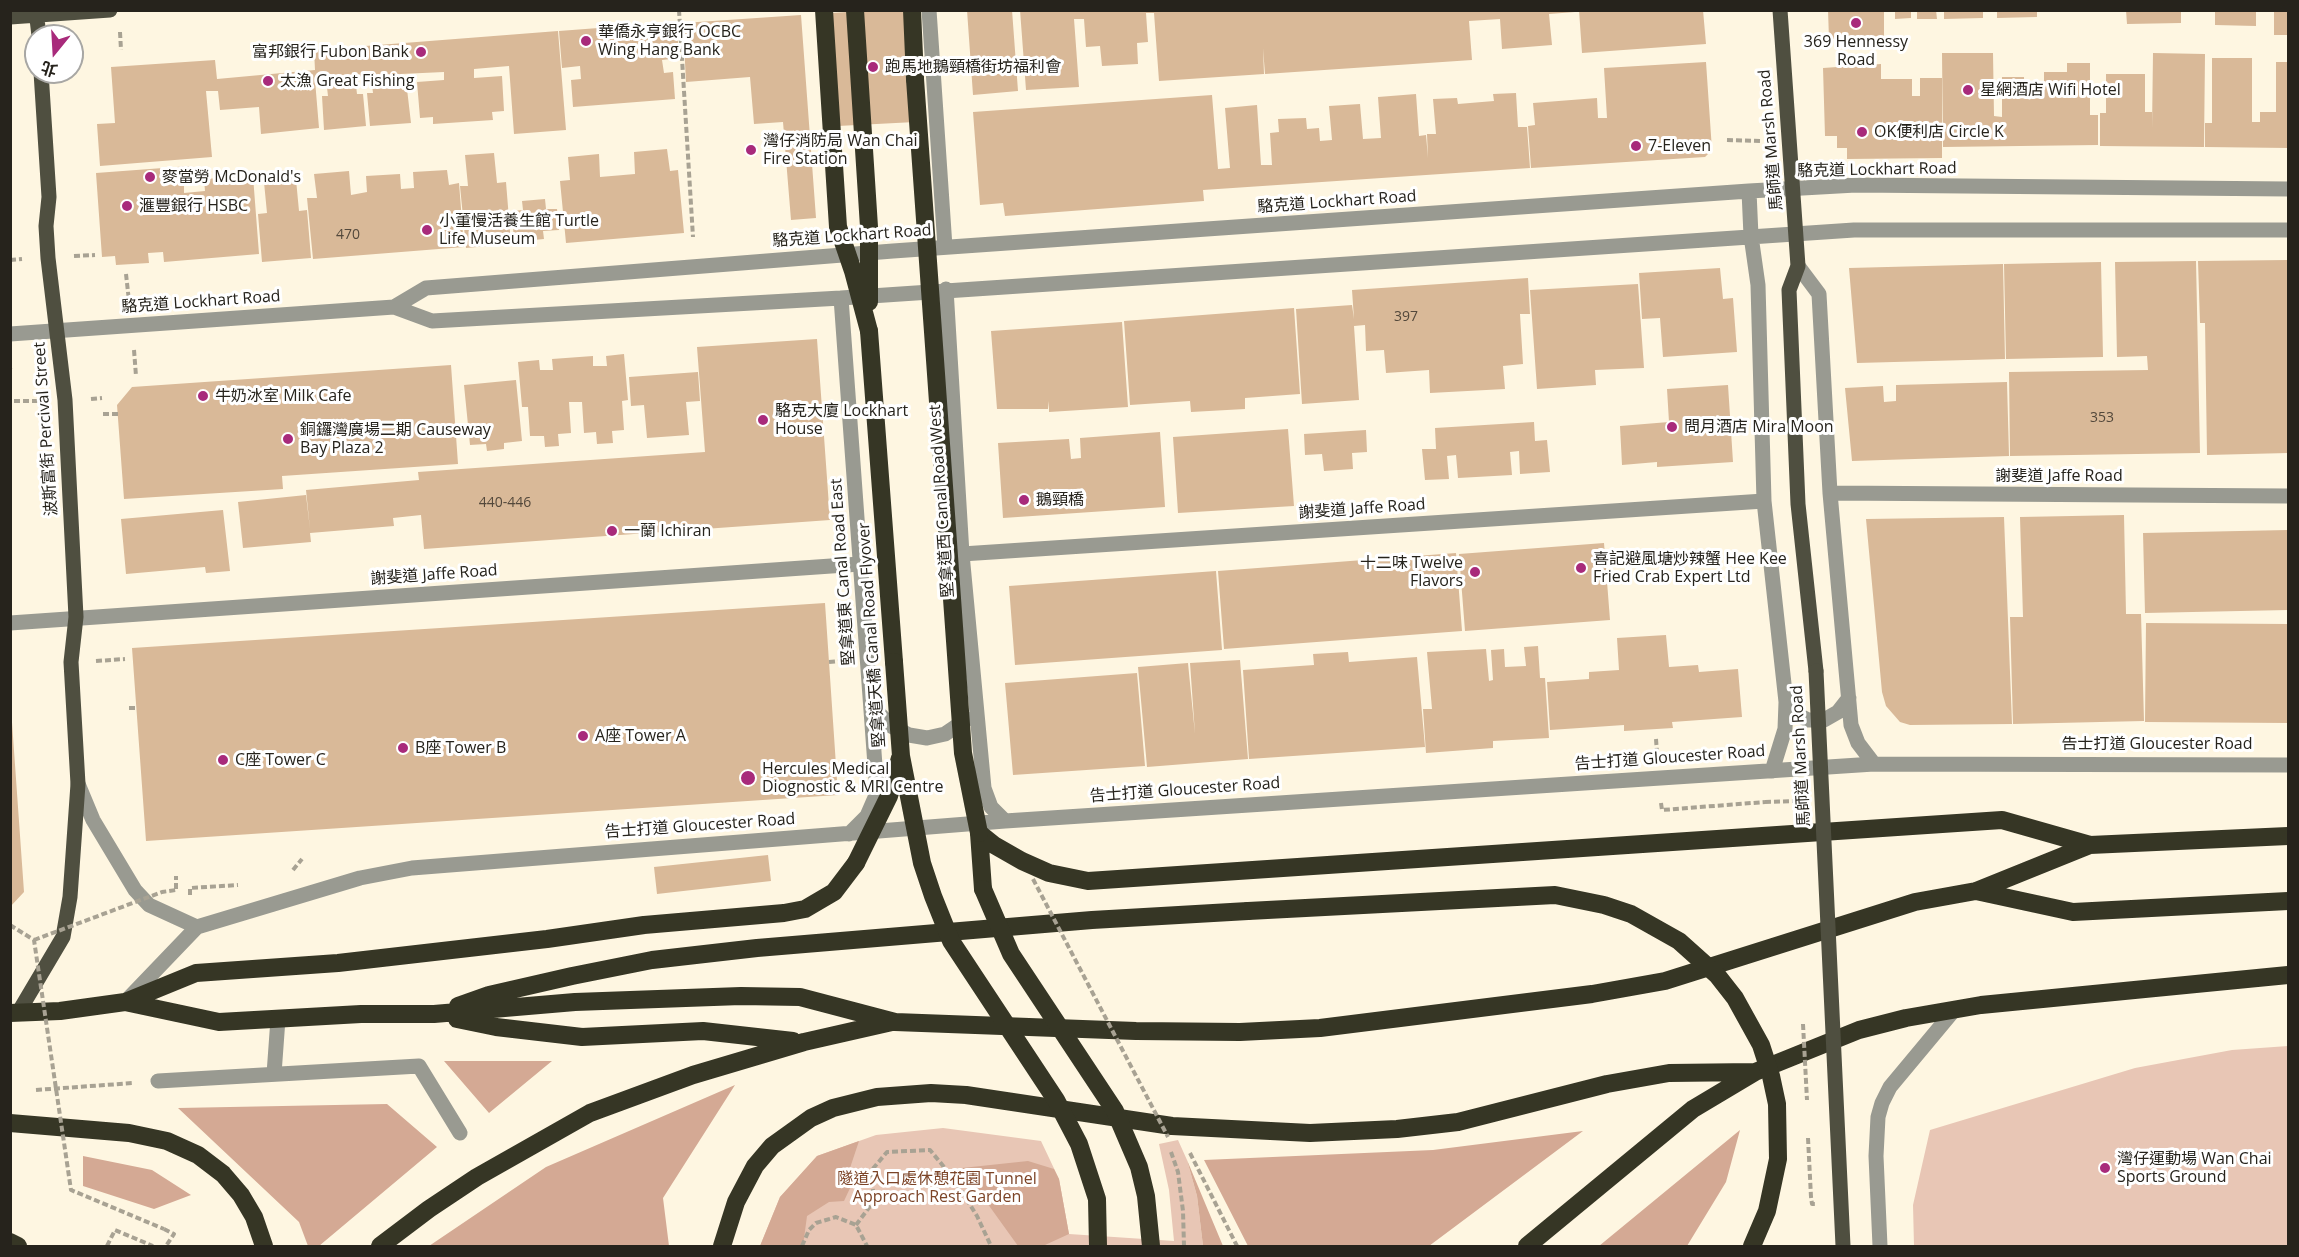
<!DOCTYPE html>
<html>
<head>
<meta charset="utf-8">
<style>
	body { margin:0 }
	#map { position:relative; width:2299px; height:1257px; overflow:hidden; background:#fef6e1; font-family:"Open Sans","Noto Sans TC",sans-serif }
	canvas { display:block }
	.frame { position:absolute; inset:0; border:12px solid #26231c; pointer-events:none }
	.north { position:absolute; left:24px; top:24px; width:60px; height:60px; box-sizing:border-box; background:#fff; border:2px solid #a8a7a4; border-radius:50%; rotate:198deg; font-size:16px; font-weight:700; line-height:24px; text-align:center; color:#26231c }
	.north::after { content:''; display:block; margin:auto; width:21px; height:27px; background:#a82a7b; clip-path:polygon(50% 0,100% 100%,50% 72%,0 100%) }
</style>
</head>
<body>
<div id="map">
<canvas width="2299" height="1257"></canvas>
<div class="frame"></div>
<div class="north">北</div>
</div>
<script>
const ctx = document.querySelector('canvas').getContext('2d');
ctx.lineJoin = 'round';
function fill(path, color) { ctx.fillStyle = color; ctx.fill(path, 'evenodd'); }
const toPath = rows => new Path2D(rows.map(r => 'M' + r).join(''));
function trace(path, color, width, dash) { ctx.strokeStyle = color; ctx.lineWidth = width; ctx.lineCap = dash ? 'butt' : 'round'; ctx.setLineDash(dash || []); ctx.stroke(path); }
function write(font, color, halo, rows, align = 'center') {
  ctx.font = font + ' "Open Sans","Noto Sans TC",sans-serif'; ctx.lineWidth = 6; ctx.setLineDash([]); ctx.textBaseline = 'middle'; ctx.strokeStyle = halo; ctx.fillStyle = color; for (const [text, x, y, turn = 0] of rows) {
    ctx.save(); ctx.translate(x, y); ctx.rotate((+turn || 0) * Math.PI / 180); ctx.textAlign = isNaN(turn) ? turn : align; if (halo) ctx.strokeText(text, 0, 0); ctx.fillText(text, 0, 0); ctx.restore();
  }
}
fill(toPath([
	[2288,1046,2288,1246,1914,1246,1913,1205,1930,1130,2135,1068,2232,1050],
	[943,1128,1041,1141,1059,1179,1069,1234,1174,1241,1169,1190,1159,1144,1178,1140,1187,1160,1197,1196,1203,1246,760,1246,780,1197,817,1156,876,1135]
]), '#e8c6b5');
fill(toPath([
	[444,1061,552,1061,489,1113],
	[735,1085,663,1198,669,1246,429,1246,546,1167],
	[387,1104,437,1147,319,1246,308,1246,299,1222,178,1108],
	[1740,1130,1726,1182,1687,1246,1599,1246],
	[1583,1131,1429,1246,1248,1246,1204,1160,1433,1150],
	[859,1141,850,1168,851,1186,844,1201,829,1202,807,1216,803,1246,760,1246,780,1197,817,1156],
	[83,1156,152,1170,191,1195,154,1209,83,1186],
	[1187,1160,1223,1246,1203,1246,1197,1196],
	[1028,1161,1054,1169,1059,1179,1069,1234,1045,1245,1018,1246,962,1168]
]), '#d4a994');
fill(toPath([
	[879,10,908,10,915,122,838,126,831,13],
	[967,10,1012,10,1018,91,973,95],
	[1020,10,1575,10,1575,12,1549,14,1552,45,1502,49,1500,19,1469,21,1472,60,1265,74,1263,48,1264,74,1159,81,1154,13,1146,13,1148,42,1137,43,1138,64,1102,66,1100,46,1086,47,1084,19,1074,19,1079,87,1026,90],
	[1579,10,1703,10,1706,44,1582,53],
	[1828,10,1884,10,1884,36,1829,39],
	[1895,10,1911,10,1911,18,1895,19],
	[1917,10,1936,10,1937,19,1917,19],
	[1944,10,1983,10,1983,18,1944,19],
	[1997,10,2037,10,2037,17,1997,18],
	[2126,10,2181,10,2181,23,2127,24],
	[2215,10,2256,10,2256,26,2215,25],
	[2274,10,2288,10,2288,35,2274,35],
	[801,15,816,218,791,220,783,122,754,124,750,77,686,82,683,23],
	[677,22,679,58,662,60,664,73,673,72,675,99,573,107,571,80,581,79,580,66,562,68,559,31],
	[558,31,566,130,514,134,509,66,474,69,474,78,502,76,504,111,492,112,493,120,433,124,433,117,420,118,417,82,444,80,444,72,401,74,402,90,407,89,411,123,370,126,367,93,373,93,371,76,355,77,357,94,363,94,366,126,324,130,322,96,328,96,326,79,315,80,319,128,261,134,259,107,220,110,218,91,206,91,212,157,100,166,97,124,115,123,111,67,215,60,217,79,315,70,314,50],
	[1942,53,1993,53,1994,116,2002,117,2002,77,2024,77,2024,85,2044,84,2044,72,2067,72,2067,63,2090,63,2090,115,2098,115,2098,145,1943,147],
	[2153,53,2205,54,2204,147,2100,146,2100,113,2106,113,2106,74,2145,74,2145,112,2152,112,2152,129],
	[2212,58,2252,58,2252,122,2260,122,2260,112,2276,112,2276,62,2288,62,2288,148,2205,147,2205,123,2212,123],
	[1706,62,1712,150,1705,157,1531,168,1528,126,1535,125,1533,103,1597,98,1598,118,1607,118,1604,68],
	[1881,64,1881,79,1912,79,1912,96,1920,96,1920,78,1942,78,1942,158,1847,159,1847,148,1837,148,1837,136,1825,136,1823,68],
	[1516,93,1518,127,1527,127,1530,168,1203,190,1204,201,1005,216,1003,203,980,205,973,112,1212,95,1218,169,1230,168,1225,108,1257,105,1261,165,1272,165,1270,133,1279,132,1278,119,1306,118,1307,129,1319,128,1320,141,1332,140,1329,106,1360,104,1363,139,1381,138,1378,97,1416,94,1419,136,1426,135,1428,158,1427,134,1436,134,1433,99,1457,98,1458,104,1494,101,1493,94],
	[667,149,670,171,678,170,684,233,566,243,560,181,570,180,568,157,599,154,600,177,635,174,634,152],
	[494,153,497,183,506,182,511,244,466,248,460,186,468,186,465,155],
	[190,166,190,182,184,182,184,193,205,191,204,179,253,176,259,254,164,262,163,252,148,253,149,263,116,265,115,256,102,257,96,173],
	[295,169,299,211,307,210,311,258,262,262,258,214,267,213,263,172],
	[447,170,449,185,459,183,464,247,313,259,307,198,317,198,314,174,349,171,351,195,367,192,366,176,400,174,401,189,414,188,413,172],
	[545,199,546,209,557,209,559,230,543,231,544,239,514,242,512,211,523,210,522,201],
	[2288,260,2288,453,2207,455,2205,323,2200,323,2198,261],
	[2196,261,2200,453,2010,456,2009,372,2148,370,2147,356,2117,357,2115,262],
	[2101,262,2103,357,2006,359,2004,264],
	[2003,264,2005,359,1857,363,1849,268],
	[1720,268,1723,299,1733,298,1737,352,1663,357,1660,318,1642,319,1639,273],
	[1528,278,1530,314,1520,314,1523,364,1503,366,1505,389,1430,393,1429,370,1386,373,1384,350,1366,351,1365,325,1354,326,1359,400,1302,404,1296,309,1352,305,1354,319,1352,290],
	[1638,284,1644,368,1595,370,1596,385,1537,389,1530,290],
	[1294,308,1300,394,1245,398,1245,409,1191,412,1190,401,1130,405,1124,321],
	[1122,322,1128,407,1049,412,1049,401,1048,409,997,409,991,331],
	[817,339,830,520,424,549,421,515,393,518,394,526,310,533,311,542,243,548,238,502,306,495,310,529,306,490,419,480,418,472,705,452,697,347],
	[624,354,628,400,622,401,624,430,612,431,613,443,597,444,596,432,584,433,582,402,569,402,571,433,558,434,559,446,545,447,544,436,530,436,528,407,522,407,518,362,539,360,540,370,553,370,552,359,593,356,593,366,607,366,606,356],
	[451,365,458,464,282,476,283,489,124,499,117,405,132,387],
	[698,372,700,401,686,402,689,435,647,438,644,405,631,406,629,377],
	[516,380,522,441,504,443,504,449,487,451,486,444,470,445,464,385],
	[2007,382,2009,456,1852,461,1845,388,1883,386,1884,402,1896,401,1896,385],
	[1728,385,1733,462,1657,467,1657,462,1622,465,1620,426,1669,422,1667,389],
	[1534,422,1535,441,1547,440,1550,472,1520,474,1519,451,1510,452,1512,475,1458,478,1456,455,1447,456,1449,479,1425,480,1422,449,1436,449,1435,428],
	[1288,429,1294,506,1178,513,1173,437],
	[1366,430,1367,452,1352,453,1353,469,1324,471,1322,454,1305,455,1304,434],
	[1160,432,1165,507,1003,518,998,443,1069,439,1071,459,1081,458,1080,438],
	[223,510,230,571,206,573,205,567,126,574,121,519],
	[2124,515,2126,614,2141,614,2144,721,2013,724,2010,617,2023,617,2020,517],
	[2004,517,2012,724,1910,725,1900,722,1886,706,1882,692,1866,519],
	[2288,530,2288,610,2145,613,2143,533],
	[1604,543,1610,620,1465,631,1459,554],
	[1456,553,1462,631,1224,649,1218,571],
	[1216,571,1222,650,1015,665,1009,586],
	[825,603,838,795,146,841,132,648],
	[2146,623,2288,624,2288,723,2145,722],
	[1666,635,1669,667,1698,665,1699,672,1738,669,1742,717,1672,722,1673,728,1624,731,1624,725,1550,730,1547,682,1589,679,1589,672,1619,670,1617,638],
	[1538,646,1540,678,1545,678,1549,738,1493,741,1493,748,1426,753,1423,709,1432,709,1427,652,1486,649,1489,681,1493,680,1491,650,1504,649,1505,667,1526,666,1524,647],
	[1348,652,1349,662,1417,657,1425,747,1249,759,1243,670,1314,665,1313,654],
	[1240,660,1248,759,1147,767,1138,667,1188,663,1195,734,1190,663],
	[1137,673,1145,766,1013,775,1005,683],
	[10,694,24,892,10,907],
	[768,855,771,881,657,894,654,867]
]), '#d9b998');
trace(toPath([
	[679,10,693,237],
	[120,32,121,50],
	[1727,140,1762,141],
	[74,256,95,255],
	[10,260,22,259],
	[126,274,129,301],
	[134,350,136,376],
	[10,369,11,370],
	[91,399,102,398],
	[14,401,38,401],
	[103,414,119,414],
	[96,661,125,659],
	[829,662,840,661],
	[129,708,136,708],
	[1656,739,1657,753],
	[1661,803,1662,810,1765,802],
	[293,870,302,859],
	[176,889,176,876],
	[190,895,190,888,238,885],
	[36,1090,133,1083],
	[1808,1138,1811,1197,1812,1204,1816,1204],
	[1171,1152,1178,1172,1183,1211,1184,1246],
	[1190,1153,1237,1246],
	[856,1225,874,1201,871,1171,887,1152,930,1150,954,1179,977,1216,991,1246],
	[164,1229,174,1234,166,1246],
	[107,1246,115,1230,153,1246],
	[802,1246,809,1230,816,1223,836,1217,856,1225,867,1246]
]), '#a8a293', 4, [6, 3]);
trace(toPath([
	[929,10,945,247],
	[1749,191,1751,236,1758,285,1764,501,1786,702,1785,729,1772,771],
	[1798,266,1819,294,1830,493,1851,725,1858,743,1874,764],
	[946,289,962,554,984,788,991,807,1005,821],
	[841,298,877,793,867,816,849,834],
	[394,307,426,288,893,251,1749,191,1856,185,2288,189],
	[10,334,394,307,432,321,841,298,1854,230,2288,230],
	[1830,493,2288,496],
	[962,554,1764,501],
	[10,623,860,564],
	[1786,702,1796,714,1808,720,1824,720,1838,712,1849,698],
	[871,705,891,726,909,735,927,738,945,734,967,719],
	[78,784,93,820,135,890,149,905,197,927],
	[127,1000,197,927,360,878,412,868,1005,821,1874,764,2288,765],
	[274,1074,278,1019],
	[158,1081,419,1066,460,1133],
	[1880,1246,1876,1156,1878,1117,1882,1103,1890,1087,1955,1009]
]), '#999a91', 15);
trace(toPath([
	[36,10,39,36],
	[1780,10,1798,266,1789,290,1798,504,1816,671],
	[10,17,110,10],
	[18,1013,63,937,70,897,78,784,71,662,76,617,65,400,48,258,46,226,49,197,41,72]
]), '#4f4f40', 15);
trace(toPath([
	[912,10,915,79],
	[869,331,894,662],
	[979,833,994,845,1022,861,1049,873,1088,881,2002,820,2090,845],
	[979,833,983,889],
	[1976,891,2073,912,2288,901],
	[125,1002,196,973,338,963,547,939,644,925,784,913,805,909,834,892,856,863],
	[458,1006,489,995,572,976,652,960,757,948,1092,920,1248,911],
	[10,1013,60,1011,125,1002,219,1022,361,1014,434,1014,575,1002,741,996,800,997,895,1022,1136,1031,1240,1032,1320,1028,1592,994,1665,981,1915,902,1976,891,2090,845,2288,836],
	[457,1019,496,1027,582,1037,703,1031,793,1041],
	[10,1123,129,1133,167,1141,198,1155,223,1174,241,1195,254,1217,264,1246],
	[10,1242,18,1246],
	[380,1246,429,1209,477,1177,590,1113,693,1075,804,1042,892,1022],
	[722,1246,736,1202,755,1166,772,1146,811,1118,833,1108,877,1097,931,1093,966,1095,1172,1126,1310,1133,1397,1129,1458,1122,1607,1084,1669,1073,1755,1072],
	[1527,1246,1693,1109,1755,1072,1859,1030,1906,1018,1981,1005,2288,975]
]), '#363625', 18);
trace(toPath([
	[1765,802,1795,801,1795,803],
	[1033,879,1168,1137],
	[10,925,34,940,71,1190,164,1229],
	[34,940,162,892,176,890],
	[1803,1024,1807,1100]
]), '#a8a293', 4, [6, 3]);
trace(toPath([
	[1816,671,1843,1246]
]), '#4f4f40', 15);
trace(toPath([
	[824,10,838,227,853,271,869,331],
	[855,10,869,227,869,302],
	[915,79,963,753,979,833],
	[894,662,901,756,922,863,933,896,951,941,1056,1100,1079,1144,1097,1199,1098,1246],
	[856,863,889,796,900,758],
	[983,889,1011,954,1115,1111,1139,1167,1146,1196,1151,1246],
	[1248,911,1555,895,1604,905,1631,914,1679,941,1717,975,1735,998,1761,1045,1771,1076,1777,1104,1778,1159,1767,1211,1752,1246]
]), '#363625', 18);
for (const [x, y, r, color] of [
	[1856,23,6,"#a82a7b"],
	[586,41,6,"#a82a7b"],
	[421,52,6,"#a82a7b"],
	[873,67,6,"#a82a7b"],
	[268,81,6,"#a82a7b"],
	[1968,90,6,"#a82a7b"],
	[1862,132,6,"#a82a7b"],
	[1636,146,6,"#a82a7b"],
	[751,150,6,"#a82a7b"],
	[150,177,6,"#a82a7b"],
	[127,206,6,"#a82a7b"],
	[427,230,6,"#a82a7b"],
	[203,396,6,"#a82a7b"],
	[763,420,6,"#a82a7b"],
	[1672,427,6,"#a82a7b"],
	[288,439,6,"#a82a7b"],
	[1024,500,6,"#a82a7b"],
	[612,531,6,"#a82a7b"],
	[1581,568,6,"#a82a7b"],
	[1475,572,6,"#a82a7b"],
	[583,736,6,"#a82a7b"],
	[403,748,6,"#a82a7b"],
	[223,760,6,"#a82a7b"],
	[748,778,8,"#a82a7b"],
	[2105,1168,6,"#a82a7b"]
]) { const dot = new Path2D(); dot.arc(x, y, r, 0, 2 * Math.PI); ctx.fillStyle = color; ctx.fill(dot); trace(dot, '#fff', 2); }
write('14px', '#53483b', null, [
	["470",348,235],
	["397",1406,317],
	["353",2102,418],
	["440-446",505,503]
]);
write('16px', '#26231c', '#fff', [
	["華僑永亨銀行 OCBC",598,32],
	["Wing Hang Bank",598,50],
	["369 Hennessy",1856,42,"center"],
	["Road",1856,60,"center"],
	["富邦銀行 Fubon Bank",409,52,"right"],
	["跑馬地鵝頸橋街坊福利會",885,67],
	["太漁 Great Fishing",280,81],
	["星網酒店 Wifi Hotel",1980,90],
	["OK便利店 Circle K",1874,132],
	["灣仔消防局 Wan Chai",763,141],
	["Fire Station",763,159],
	["7-Eleven",1648,146],
	["麥當勞 McDonald's",162,177],
	["滙豐銀行 HSBC",139,206],
	["小董慢活養生館 Turtle",439,221],
	["Life Museum",439,239],
	["牛奶冰室 Milk Cafe",215,396],
	["駱克大廈 Lockhart",775,411],
	["House",775,429],
	["問月酒店 Mira Moon",1684,427],
	["銅鑼灣廣場二期 Causeway",300,430],
	["Bay Plaza 2",300,448],
	["鵝頸橋",1036,500],
	["一蘭 Ichiran",624,531],
	["喜記避風塘炒辣蟹 Hee Kee",1593,559],
	["Fried Crab Expert Ltd",1593,577],
	["十二味 Twelve",1463,563,"right"],
	["Flavors",1463,581,"right"],
	["A座 Tower A",595,736],
	["B座 Tower B",415,748],
	["C座 Tower C",235,760],
	["Hercules Medical",762,769],
	["Diognostic & MRI Centre",762,787],
	["灣仔運動場 Wan Chai",2117,1159],
	["Sports Ground",2117,1177]
], 'left');
write('16px', '#26231c', '#fff', [
	["馬師道 Marsh Road",1771,140,-95],
	["駱克道 Lockhart Road",1877,170,-1],
	["駱克道 Lockhart Road",1337,202,-4],
	["駱克道 Lockhart Road",852,236,-4],
	["駱克道 Lockhart Road",201,302,-4],
	["波斯富街 Percival Street",46,429,-94],
	["謝斐道 Jaffe Road",2059,476],
	["堅拿道西 Canal Road West",942,501,-94],
	["謝斐道 Jaffe Road",1362,509,-4],
	["堅拿道東 Canal Road East",843,572,-94],
	["謝斐道 Jaffe Road",434,575,-4],
	["堅拿道天橋 Canal Road Flyover",872,635,-94],
	["告士打道 Gloucester Road",2157,744],
	["馬師道 Marsh Road",1801,756,-93],
	["告士打道 Gloucester Road",1670,758,-4],
	["告士打道 Gloucester Road",1185,790,-4],
	["告士打道 Gloucester Road",700,826,-4]
]);
write('16px', '#7c4427', '#fff', [
	["隧道入口處休憩花園 Tunnel",937,1179],
	["Approach Rest Garden",937,1197]
]);
</script>
</body>
</html>
